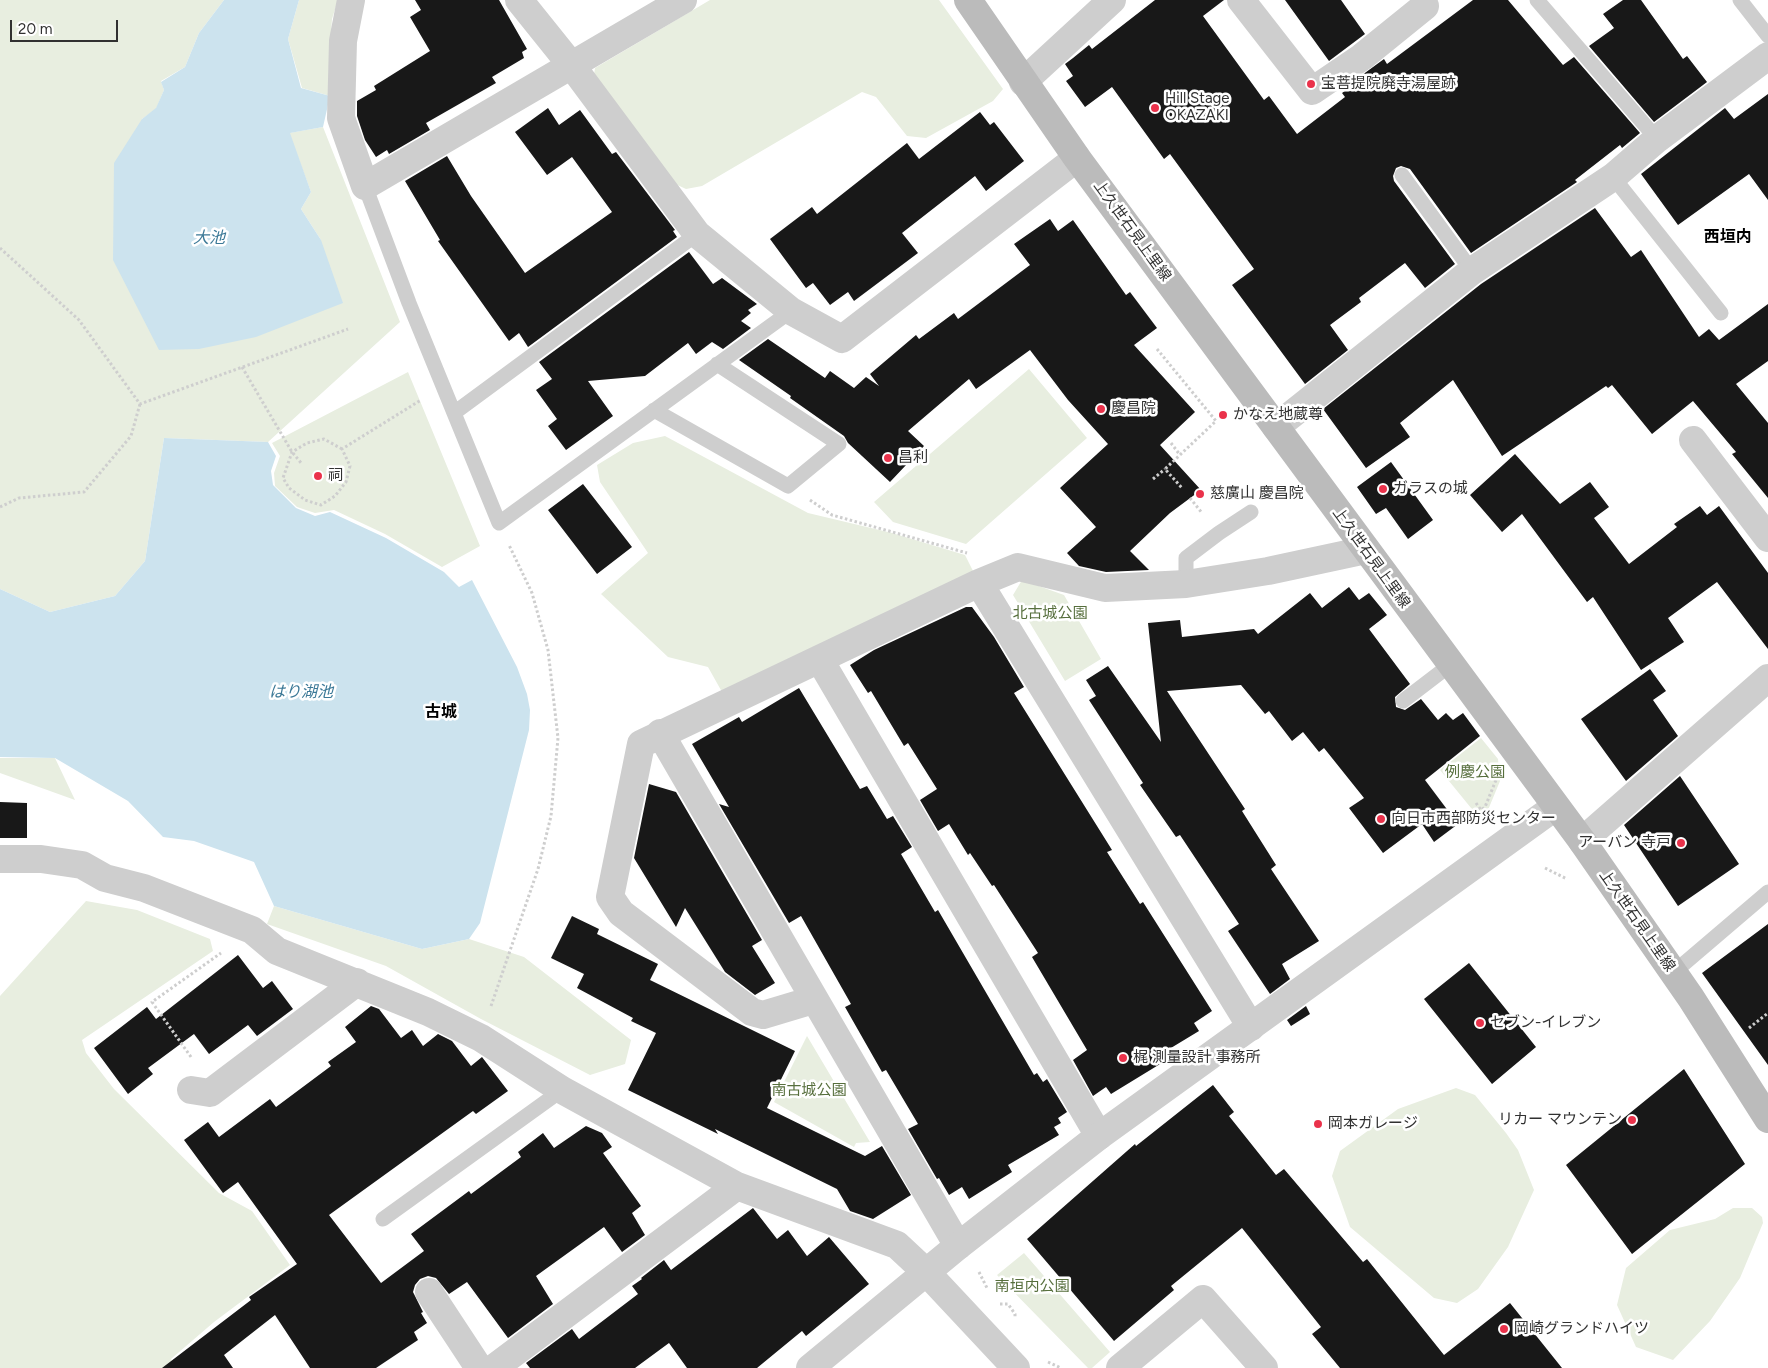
<!DOCTYPE html>
<html>
<head>
<meta charset="utf-8">
<style>
	body { margin:0 }
	#map { position:relative; width:1768px; height:1368px; overflow:hidden; background:#fff; font-family:Figtree,sans-serif }
	canvas { display:block }
	.scale { position:absolute; left:10px; top:20px; width:108px; height:22px; box-sizing:border-box; border:2px solid #313131; border-top:0; padding-left:6px; font-size:15px; line-height:18px; white-space:nowrap; color:#313131; -webkit-text-stroke:4px #fff; paint-order:stroke }
</style>
</head>
<body>
<div id="map">
<canvas width="1768" height="1368"></canvas>
<div class="scale">20 m</div>
</div>
<script>
const ctx = document.querySelector('canvas').getContext('2d');
ctx.lineJoin = 'round';
function fill(path, color) { ctx.fillStyle = color; ctx.fill(path, 'evenodd'); }
const toPath = rows => new Path2D(rows.map(r => 'M' + r).join(''));
function trace(path, color, width, dash) { ctx.strokeStyle = color; ctx.lineWidth = width; ctx.lineCap = dash ? 'butt' : 'round'; ctx.setLineDash(dash || []); ctx.stroke(path); }
function write(font, color, halo, rows, align = 'center') {
  ctx.font = font + ' Figtree,"Noto Sans JP",sans-serif'; ctx.lineWidth = 5; ctx.setLineDash([]); ctx.textBaseline = 'middle'; ctx.strokeStyle = halo; ctx.fillStyle = color; for (const [text, x, y, turn = 0] of rows) {
    ctx.save(); ctx.translate(x, y); ctx.rotate((+turn || 0) * Math.PI / 180); ctx.textAlign = isNaN(turn) ? turn : align; if (halo) ctx.strokeText(text, 0, 0); ctx.fillText(text, 0, 0); ctx.restore();
  }
}
fill(toPath([
	[0,0,224,0,199,33,185,67,161,81,164,90,156,109,142,119,321,240,301,209,311,192,289,133,323,127,400,322,268,442,164,438,145,561,115,596,50,612,0,589],
	[299,0,338,0,332,19,330,46,330,96,302,88,288,39],
	[710,0,939,0,1003,89,993,101,926,138,907,136,876,97,862,92,702,186,686,189,671,182,593,82,595,68],
	[1029,369,1087,438,966,544,893,522,874,502],
	[408,372,480,546,442,567,385,534,334,510,315,513,297,507,275,486,274,473,280,456,272,443],
	[665,436,808,513,892,533,965,555,974,573,722,692,708,667,668,657,601,594,648,553,600,482,597,465,633,443],
	[1022,580,1064,595,1101,659,1065,681,1013,595],
	[1481,738,1498,759,1500,781,1488,810,1480,819,1440,770],
	[0,758,55,758,75,800,0,773],
	[86,901,137,910,210,939,213,951,82,1040,86,1053,114,1089,219,1193,252,1211,290,1265,214,1322,171,1359,176,1368,0,1368,0,996],
	[274,906,422,949,469,939,524,957,631,1040,625,1064,590,1075,481,1019,386,966,267,924],
	[807,1036,870,1142,856,1143,854,1147,774,1102],
	[1456,1088,1475,1095,1506,1133,1518,1150,1534,1190,1508,1247,1478,1289,1457,1303,1434,1298,1350,1227,1332,1176,1340,1151,1398,1109],
	[1733,1208,1752,1208,1762,1217,1763,1223,1740,1278,1710,1321,1673,1360,1636,1347,1617,1305,1626,1268,1670,1230,1715,1219],
	[1024,1253,1110,1352,1092,1368,1088,1368,997,1275]
]), '#e8eee0');
fill(toPath([
	[224,0,299,0,288,39,301,88,330,96,323,127,290,133,311,192,301,209,321,240,343,303,256,337,199,349,159,350,113,260,114,163,142,119,156,108,164,90,161,82,185,67,199,33],
	[164,438,268,442,276,456,271,471,273,485,296,508,315,516,330,512,386,538,444,572,459,587,472,580,517,667,527,694,530,710,529,730,480,923,469,939,422,949,274,906,254,862,194,841,163,837,128,801,55,758,0,757,0,589,50,612,115,596,145,561]
]), '#cce3ee');
fill(toPath([
	[415,0,499,0,527,49,522,52,524,58,492,77,496,83,426,123,430,130,389,154,387,150,376,157,365,140,357,116,357,101,376,90,374,86,430,51,410,17,421,10],
	[1155,0,1224,0,1203,16,1264,100,1269,96,1297,134,1345,97,1342,93,1349,88,1347,86,1384,59,1387,64,1473,0,1508,0,1563,65,1574,57,1640,133,1622,148,1620,145,1575,180,1577,182,1471,253,1410,169,1401,166,1396,168,1393,176,1394,181,1455,264,1425,288,1405,263,1359,298,1361,302,1330,325,1348,350,1305,384,1232,285,1254,269,1170,154,1164,159,1112,87,1085,107,1066,81,1073,76,1065,64,1073,58,1089,45,1092,49],
	[1285,0,1341,0,1365,34,1329,61],
	[1623,0,1641,0,1683,59,1687,56,1707,82,1654,122,1589,46,1614,28,1603,14],
	[1768,94,1768,200,1749,174,1678,225,1641,174,1725,108,1734,119],
	[548,108,559,125,580,110,612,154,616,152,675,230,673,231,677,237,528,347,519,333,509,341,438,241,440,240,405,181,447,156,471,196,525,273,612,212,572,157,547,175,515,132],
	[980,112,990,125,994,122,1024,161,986,191,975,176,902,233,918,253,854,301,848,292,830,305,813,283,806,288,770,239,812,207,817,214,907,143,919,159],
	[1595,208,1631,257,1641,250,1699,337,1709,329,1719,340,1768,304,1768,361,1736,384,1768,423,1768,498,1732,454,1736,452,1693,401,1652,434,1612,385,1608,388,1606,386,1502,456,1453,380,1400,423,1410,437,1366,468,1323,409,1481,284],
	[1050,219,1058,231,1073,220,1126,295,1130,292,1157,328,1134,345,1195,412,1160,445,1201,490,1170,513,1130,551,1149,570,1106,572,1079,566,1067,553,1096,527,1060,488,1108,444,1068,400,1030,350,976,389,969,379,908,431,924,446,890,482,848,443,844,436,790,398,791,396,739,360,768,339,825,378,830,371,854,388,866,377,879,386,870,374,916,335,919,339,954,313,958,319,1030,265,1014,244],
	[689,252,713,284,722,278,757,304,748,310,751,313,741,321,751,328,723,349,712,342,696,354,688,343,645,376,588,381,613,416,566,450,548,426,557,419,536,390,552,379,539,362],
	[1515,454,1560,504,1590,482,1609,507,1594,518,1629,564,1677,527,1674,524,1700,506,1707,515,1719,506,1768,573,1768,649,1717,582,1668,618,1684,642,1641,670,1593,597,1587,602,1522,514,1502,532,1470,495],
	[1391,462,1433,520,1408,539,1386,508,1376,514,1357,487],
	[583,484,632,547,597,574,548,510],
	[1349,587,1359,600,1369,593,1387,615,1369,629,1410,684,1395,697,1396,707,1405,710,1421,699,1438,720,1446,713,1453,720,1463,713,1480,736,1425,780,1458,824,1434,842,1422,824,1383,853,1349,808,1364,798,1324,748,1319,752,1303,732,1292,741,1269,711,1265,714,1241,685,1167,691,1245,809,1242,811,1276,865,1271,869,1319,941,1282,964,1290,979,1270,994,1228,931,1239,924,1180,835,1176,837,1140,785,1143,783,1089,700,1096,696,1086,680,1108,666,1161,742,1148,623,1180,620,1182,637,1254,629,1258,634,1310,593,1322,608],
	[966,607,972,607,994,637,1024,687,1014,693,1112,850,1107,852,1140,904,1143,902,1212,1011,1194,1023,1199,1031,1161,1054,1165,1061,1111,1094,1106,1087,1093,1096,1073,1060,1087,1050,1032,957,1038,953,994,885,992,886,970,853,968,855,949,824,938,831,920,800,937,789,908,743,904,746,871,691,868,693,850,665,874,650],
	[1650,669,1666,691,1653,700,1678,736,1626,781,1581,719],
	[799,688,860,789,867,786,887,819,893,816,912,847,901,854,935,912,938,910,1034,1075,1037,1073,1043,1082,1047,1079,1067,1112,1058,1118,1061,1123,1054,1127,1059,1135,1008,1165,1012,1172,969,1199,962,1187,949,1195,939,1178,937,1179,908,1129,918,1124,886,1070,882,1072,845,1007,851,1004,801,916,789,923,719,804,729,807,692,744,739,717,742,722],
	[1680,776,1739,864,1678,906,1624,825],
	[649,784,676,792,762,940,752,946,775,983,755,995,725,972,685,908,676,927,634,858],
	[0,802,27,803,27,838,0,838],
	[572,916,599,929,597,934,658,964,650,980,795,1051,767,1108,865,1156,882,1146,911,1195,873,1219,850,1211,837,1189,715,1129,718,1134,628,1090,656,1033,631,1021,633,1018,577,988,584,974,551,958],
	[1768,924,1768,1065,1702,973],
	[238,955,263,988,272,981,293,1009,257,1036,248,1025,209,1054,194,1034,148,1068,153,1074,128,1094,94,1048,147,1007,156,1019],
	[1469,963,1536,1047,1492,1084,1424,999],
	[371,1006,379,1009,401,1038,412,1030,423,1046,438,1034,452,1041,471,1066,482,1057,508,1091,476,1114,473,1111,329,1215,381,1283,424,1251,411,1234,469,1191,471,1194,521,1157,518,1152,543,1133,554,1148,586,1126,602,1133,612,1147,603,1153,641,1206,632,1213,645,1235,622,1252,604,1227,536,1276,553,1304,508,1338,467,1282,449,1294,436,1278,428,1276,420,1279,415,1285,413,1292,423,1312,421,1313,427,1323,414,1332,418,1340,376,1368,310,1368,275,1315,224,1355,233,1368,162,1368,251,1300,249,1297,297,1264,238,1182,223,1193,184,1140,208,1122,219,1137,270,1099,276,1107,331,1066,328,1062,356,1042,345,1027],
	[1306,1006,1310,1014,1291,1026,1287,1020],
	[1684,1069,1745,1164,1632,1254,1566,1165],
	[1213,1085,1234,1112,1229,1116,1276,1175,1284,1169,1363,1262,1367,1259,1444,1355,1510,1303,1562,1368,1340,1368,1312,1334,1321,1327,1242,1228,1171,1286,1174,1290,1114,1341,1027,1239,1135,1144,1136,1146],
	[753,1208,777,1239,788,1230,807,1256,829,1237,869,1284,806,1336,802,1331,757,1368,687,1368,669,1343,635,1368,530,1368,526,1363,572,1329,579,1339,638,1294,632,1286,642,1279,641,1278,664,1260,671,1270]
]), '#181818');
trace(toPath([
	[0,248,79,320,140,404,348,329],
	[1157,349,1216,421,1165,469,1182,488],
	[242,367,292,452,302,464],
	[1171,443,1180,455],
	[342,449,324,439,307,443,292,452,283,478,289,488,305,500,321,505,335,496,346,482,350,466,342,449,421,400],
	[1153,479,1165,469],
	[1190,498,1202,513],
	[810,500,832,515,967,553],
	[0,507,19,498,84,492,131,436,140,404],
	[1476,803,1481,810,1485,807,1496,780],
	[1545,868,1567,879],
	[491,1006,538,869,551,816,558,738,548,650,532,593,509,545],
	[1749,1028,1768,1013],
	[191,1057,152,1002,221,953],
	[979,1272,987,1288],
	[1000,1304,1008,1304,1015,1314,1015,1318],
	[1048,1362,1061,1368]
]), '#cecece', 3, [2.5, 2.5]);
trace(toPath([
	[1537,0,1657,139],
	[1740,0,1768,36],
	[1402,175,1472,271],
	[1613,177,1721,313],
	[365,186,409,303,499,523,791,311],
	[654,410,788,486,839,444,717,364],
	[454,413,697,234],
	[1186,584,1186,558,1219,533,1251,512],
	[1403,701,1450,665],
	[1673,973,1768,892],
	[383,1219,562,1090]
]), '#cecece', 15);
trace(toPath([
	[351,0,343,41,341,118,365,186,683,0],
	[519,0,572,66,697,234,791,311,842,339,1077,158],
	[1241,0,1312,91,1362,57,1425,6],
	[1023,82,1112,0],
	[1276,427,1472,271,1613,177,1657,139,1768,56],
	[1693,440,1768,538],
	[979,583,1251,1027],
	[820,660,1099,1136],
	[660,733,958,1246],
	[1582,841,1768,678],
	[0,859,41,859,82,865,105,878,144,888,252,930,277,951,428,1012,481,1038,562,1090,737,1186,897,1245,927,1273,1016,1368],
	[813,1000,763,1015,752,1012,621,913,610,897,641,744,979,583,1018,567,1105,588,1186,584,1268,571,1366,550],
	[191,1090,210,1093,357,982],
	[429,1292,479,1368],
	[494,1368,737,1186],
	[1120,1368,1203,1299,1264,1368]
]), '#cecece', 28);
trace(toPath([
	[810,1368,958,1246,1099,1136,1555,807]
]), '#cecece', 28);
trace(toPath([
	[968,0,1077,158,1582,841,1691,998,1768,1119]
]), '#bbb', 28);
for (const [x, y, r, color] of [
	[1311,84,5,"#ea324b"],
	[1155,108,5,"#ea324b"],
	[1101,409,5,"#ea324b"],
	[1223,415,5,"#ea324b"],
	[888,458,5,"#ea324b"],
	[318,476,5,"#ea324b"],
	[1383,489,5,"#ea324b"],
	[1200,494,5,"#ea324b"],
	[1381,819,5,"#ea324b"],
	[1681,843,5,"#ea324b"],
	[1480,1023,5,"#ea324b"],
	[1123,1058,5,"#ea324b"],
	[1632,1120,5,"#ea324b"],
	[1318,1124,5,"#ea324b"],
	[1504,1329,5,"#ea324b"]
]) { const dot = new Path2D(); dot.arc(x, y, r, 0, 2 * Math.PI); ctx.fillStyle = color; ctx.fill(dot); trace(dot, '#fff', 2); }
write('15px', '#313131', '#fff', [
	["宝菩提院廃寺湯屋跡",1321,84],
	["Hill Stage",1165,99],
	["OKAZAKI",1165,116],
	["慶昌院",1111,409],
	["かなえ地蔵尊",1233,415],
	["昌利",898,458],
	["祠",328,476],
	["ガラスの城",1393,489],
	["慈廣山 慶昌院",1210,494],
	["向日市西部防災センター",1391,819],
	["アーバン 寺戸",1671,843,"right"],
	["セブン-イレブン",1490,1023],
	["梶 測量設計 事務所",1133,1058],
	["リカー マウンテン",1622,1120,"right"],
	["岡本ガレージ",1328,1124],
	["岡崎グランドハイツ",1514,1329]
], 'left');
write('15px', '#313131', '#fff', [
	["上久世石見上里線",1132,231,54],
	["上久世石見上里線",1371,558,54],
	["上久世石見上里線",1637,921,55]
]);
write('15px', '#576f3d', '#fff', [
	["北古城公園",1050,614],
	["例慶公園",1475,773],
	["南古城公園",809,1091],
	["南垣内公園",1032,1287]
]);
write('bold 16px', '#000', '#fff', [
	["西垣内",1728,237],
	["古城",441,712]
]);
write('italic 16px', '#3c7997', '#fff', [
	["大池",209,238],
	["はり湖池",301,692]
]);
</script>
</body>
</html>
